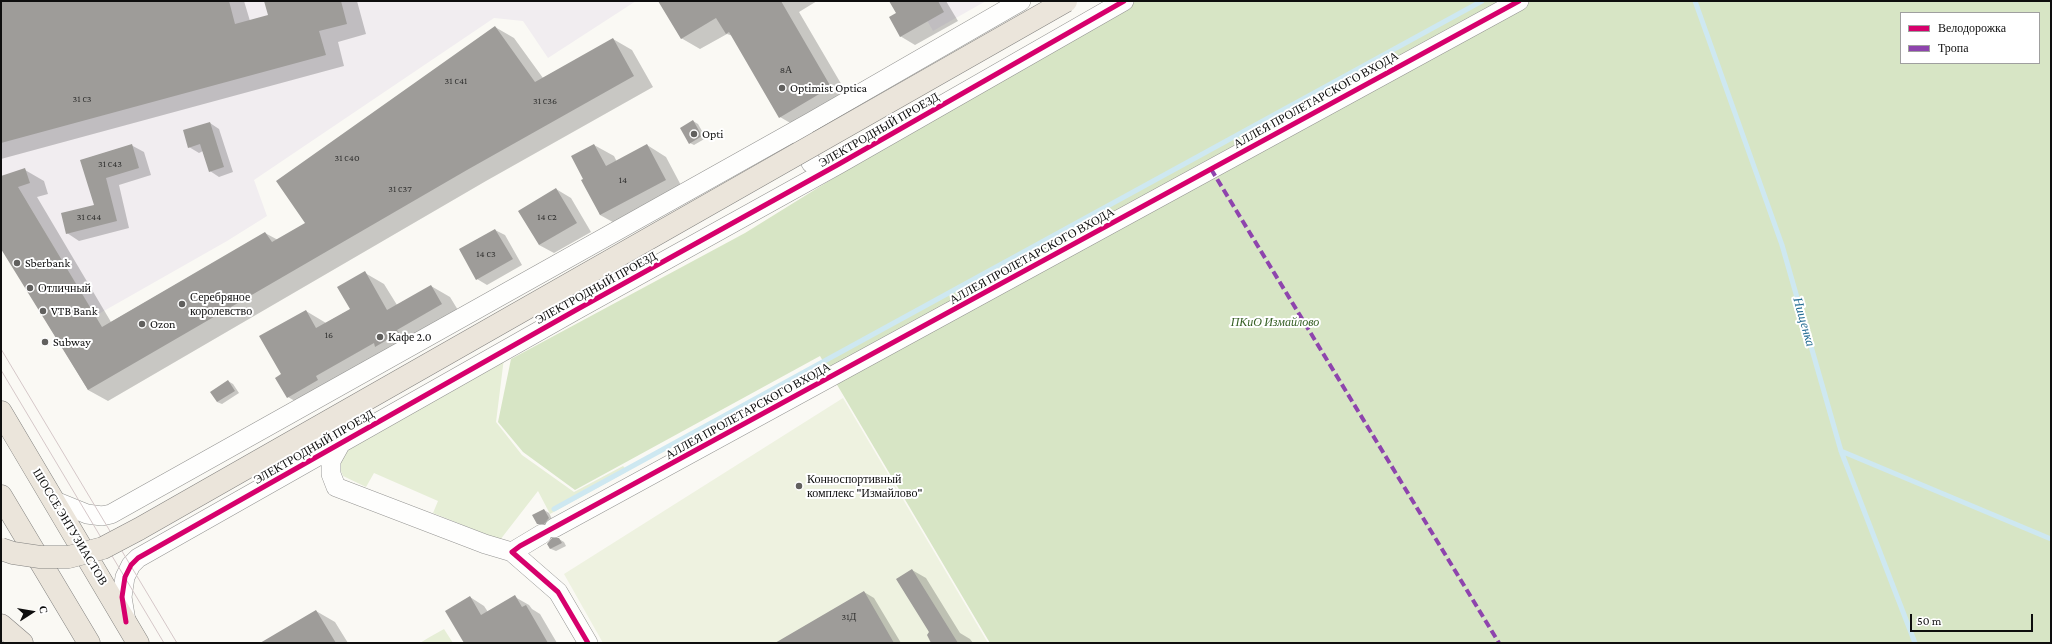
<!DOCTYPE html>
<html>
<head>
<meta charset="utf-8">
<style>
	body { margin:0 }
	#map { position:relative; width:2052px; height:644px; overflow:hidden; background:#faf9f4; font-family:"Crimson Pro",serif }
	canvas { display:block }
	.frame { position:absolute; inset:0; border:2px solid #0e0e0e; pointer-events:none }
	.legend { position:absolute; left:1900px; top:12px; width:140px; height:52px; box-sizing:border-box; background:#fff; border:1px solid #9f9f9f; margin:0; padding:5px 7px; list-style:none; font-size:12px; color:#0e0e0e }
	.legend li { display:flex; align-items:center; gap:8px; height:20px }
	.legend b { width:20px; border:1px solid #9f9f9f }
	.north { position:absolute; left:12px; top:592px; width:40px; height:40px; -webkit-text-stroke:3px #fff; paint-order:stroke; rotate:78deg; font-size:11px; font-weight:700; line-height:16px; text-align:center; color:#0e0e0e }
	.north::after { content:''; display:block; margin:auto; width:14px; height:18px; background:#0e0e0e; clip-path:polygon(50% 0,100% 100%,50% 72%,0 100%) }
	.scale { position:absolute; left:1910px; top:614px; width:123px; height:18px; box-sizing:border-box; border:2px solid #0e0e0e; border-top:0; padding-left:5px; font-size:12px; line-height:14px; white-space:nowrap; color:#0e0e0e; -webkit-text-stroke:3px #fff; paint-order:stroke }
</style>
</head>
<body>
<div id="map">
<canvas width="2052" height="644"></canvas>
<div class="frame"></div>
<ul class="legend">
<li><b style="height:5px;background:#d6006c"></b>Велодорожка</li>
<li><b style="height:5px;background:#8e44ad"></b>Тропа</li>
</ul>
<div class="north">С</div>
<div class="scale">50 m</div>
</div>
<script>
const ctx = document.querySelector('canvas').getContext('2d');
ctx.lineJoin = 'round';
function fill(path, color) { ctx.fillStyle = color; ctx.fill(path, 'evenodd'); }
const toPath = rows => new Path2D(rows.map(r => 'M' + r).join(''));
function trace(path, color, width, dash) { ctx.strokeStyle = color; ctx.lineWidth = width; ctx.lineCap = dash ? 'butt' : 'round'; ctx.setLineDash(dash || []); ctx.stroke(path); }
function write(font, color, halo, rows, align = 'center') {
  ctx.font = font + ' "Crimson Pro",serif'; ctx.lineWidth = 4; ctx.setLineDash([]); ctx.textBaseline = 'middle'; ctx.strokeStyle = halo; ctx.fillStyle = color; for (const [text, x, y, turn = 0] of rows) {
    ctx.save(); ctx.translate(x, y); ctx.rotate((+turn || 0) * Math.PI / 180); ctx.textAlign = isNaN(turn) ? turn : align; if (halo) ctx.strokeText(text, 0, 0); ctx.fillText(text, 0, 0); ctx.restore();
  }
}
fill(toPath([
	[1,1,636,1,548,58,523,21,494,18,254,180,267,216,227,241,95,316,27,202,13,210,1,190],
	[916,1,986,1,933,31]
]), '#f1edf0');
fill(toPath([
	[504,358,496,422,522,455,574,492,623,466,628,471,550,514,538,491,500,540,433,513,438,501,374,473,366,487,343,476,339,466,344,452],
	[444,629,453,643,420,643,428,638]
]), '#e6eed6');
fill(toPath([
	[1119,1,2051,1,2051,643,990,643,820,356,575,490,523,452,498,422,511,359,745,233],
	[1901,13,2039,13,2039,63,1901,63]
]), '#d7e5c5');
fill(toPath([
	[843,398,988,643,603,643,564,574]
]), '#eef2e0');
fill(toPath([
	[1,1,244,1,250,21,269,16,265,1,357,1,366,34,338,42,344,66,1,159],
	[659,1,817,1,799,12,850,99,799,128,780,117,733,36,727,34,700,49,681,38],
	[890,1,946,1,958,21,915,45,900,36,897,14],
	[495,27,514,38,543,78,613,39,632,50,653,87,486,181,108,401,88,390,1,247,1,177,25,170,44,181,48,194,37,197,111,322,265,233,278,240,307,223],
	[693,121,698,124,706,138,694,145,690,143],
	[210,123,219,129,233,172,219,177,210,171,203,151,199,153,189,147],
	[131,145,144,152,151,175,119,185,129,228,79,241,67,233,96,206,82,160],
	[594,145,614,156,617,162,647,145,666,157,684,191,620,226,600,215,585,179],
	[556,189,571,198,591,232,554,253,539,245],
	[495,230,505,235,522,265,487,285,477,279,460,250],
	[365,273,384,284,397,305,431,286,450,297,461,315,307,408,288,397,306,311,326,323,351,309],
	[228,381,233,384,239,393,222,404,217,402],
	[544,510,549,513,553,521,549,526,543,526,538,524],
	[559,539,564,542,566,546,556,551,551,549,549,544],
	[912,570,926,578,960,633,970,639,973,643,932,643],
	[864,592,874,598,901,643,777,643],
	[470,597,484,606,488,612,515,597,529,605,532,609,540,614,557,643,465,643],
	[316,611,335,622,348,643,262,643]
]), '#0003');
trace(toPath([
	[1695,1,1782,245,1841,451,1915,643],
	[1841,451,2051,539],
	[554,509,1482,1]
]), '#cee8f1', 5);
fill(toPath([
	[1,1,229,1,235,24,268,15,264,1,341,1,347,24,319,31,326,55,1,143],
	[658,1,781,1,831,87,779,118,729,32,726,34,716,18,681,39],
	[889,1,938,1,944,12,900,37,889,17,896,13],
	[495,26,535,82,613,38,634,76,467,170,88,390,1,249,1,176,25,168,30,183,18,187,102,327,265,232,272,242,305,223,276,181],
	[693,120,702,136,689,144,680,128],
	[210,122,224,167,209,172,200,144,188,148,183,130],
	[132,144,139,168,106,178,117,221,66,234,61,213,94,205,80,160],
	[594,144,606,166,647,144,666,180,600,215,581,180,583,179,571,156],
	[556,188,577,223,539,245,518,211],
	[495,229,513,259,476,280,459,249],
	[365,271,387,310,431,285,442,304,397,330,399,333,375,347,374,343,316,376,318,380,287,398,275,378,281,374,259,336,306,310,316,328,350,309,337,287],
	[228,380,235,391,217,402,210,392],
	[544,509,549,518,544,524,537,524,532,515],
	[552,538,559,538,562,543,550,549,547,544],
	[912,569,958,643,931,643,927,635,929,632,896,579],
	[864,591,894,643,775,643],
	[515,595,522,607,526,605,548,643,464,643,445,611,470,596,481,615],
	[316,610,336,643,260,643]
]), '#9e9c99');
const minor = toPath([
	[804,136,803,145,811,163,819,168,837,165],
	[341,443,331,461,331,474,336,487,485,544,512,552,558,592,588,643],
	[55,501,87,514,102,516,111,514,811,122,1021,1],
	[554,528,1519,1],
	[512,552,542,534],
	[126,621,122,597,125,577,131,565,138,558,576,310,839,164,1124,1]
]);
const major = toPath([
	[1,412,138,643],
	[1,496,89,643],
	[1,625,22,643]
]);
trace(minor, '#949492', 20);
trace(major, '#82817f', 23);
trace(minor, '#fefefd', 19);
trace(major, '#ebe5db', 22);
trace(toPath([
	[1,349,177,643],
	[1,370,164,643]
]), '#d5c7c8', 1);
const majorBridge = toPath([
	[1,549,13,553,40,557,69,557,103,548,139,529,1066,1]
]);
trace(majorBridge, '#82817f', 23, []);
trace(majorBridge, '#ebe5db', 22);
trace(toPath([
	[1211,169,1499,643]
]), '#8e44ad', 4, [8, 4]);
trace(toPath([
	[126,622,122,597,125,577,131,565,138,558,576,310,839,164,1124,1],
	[588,643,558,592,512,552,520,546,1519,1]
]), '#d6006c', 5);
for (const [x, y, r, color] of [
	[782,88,4,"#61605e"],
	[694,134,4,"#61605e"],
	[17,263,4,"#61605e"],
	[30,288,4,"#61605e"],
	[182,304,4,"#61605e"],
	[43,311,4,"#61605e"],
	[142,324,4,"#61605e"],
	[380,337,4,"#61605e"],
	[45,342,4,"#61605e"],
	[799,486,4,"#61605e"]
]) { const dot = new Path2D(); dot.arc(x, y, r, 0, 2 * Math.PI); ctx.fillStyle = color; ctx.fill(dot); trace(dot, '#fff', 1.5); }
write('10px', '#323231', null, [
	["8А",786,70],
	["31 с41",456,81],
	["31 с3",82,99],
	["31 с36",545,101],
	["31 с40",347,158],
	["31 с43",110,164],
	["14",623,180],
	["31 с37",400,189],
	["31 с44",89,217],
	["14 с2",547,217],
	["14 с3",486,254],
	["16",329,335],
	["31Д",849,617]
]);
write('12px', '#0e0e0e', '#fff', [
	["Optimist Optica",790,88],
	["Opti",702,134],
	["Sberbank",25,263],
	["Отличный",38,288],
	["Серебряное",190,297],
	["королевство",190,311],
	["VTB Bank",51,311],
	["Ozon",150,324],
	["Кафе 2.0",388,337],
	["Subway",53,342],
	["Конноспортивный",807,479],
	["комплекс \"Измайлово\"",807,493]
], 'left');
write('12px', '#0e0e0e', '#fff', [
	["АЛЛЕЯ ПРОЛЕТАРСКОГО ВХОДА",1316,100,-29],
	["ЭЛЕКТРОДНЫЙ ПРОЕЗД",879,130,-30],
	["АЛЛЕЯ ПРОЛЕТАРСКОГО ВХОДА",1032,256,-29],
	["ЭЛЕКТРОДНЫЙ ПРОЕЗД",596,288,-29],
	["АЛЛЕЯ ПРОЛЕТАРСКОГО ВХОДА",748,411,-29],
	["ЭЛЕКТРОДНЫЙ ПРОЕЗД",314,447,-30],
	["ШОССЕ ЭНТУЗИАСТОВ",70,527,59]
]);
write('italic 12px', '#366025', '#fff', [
	["ПКиО Измайлово",1275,322]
]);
write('italic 13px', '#246c93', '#fff', [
	["Нищенка",1804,322,74]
]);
</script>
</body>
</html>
